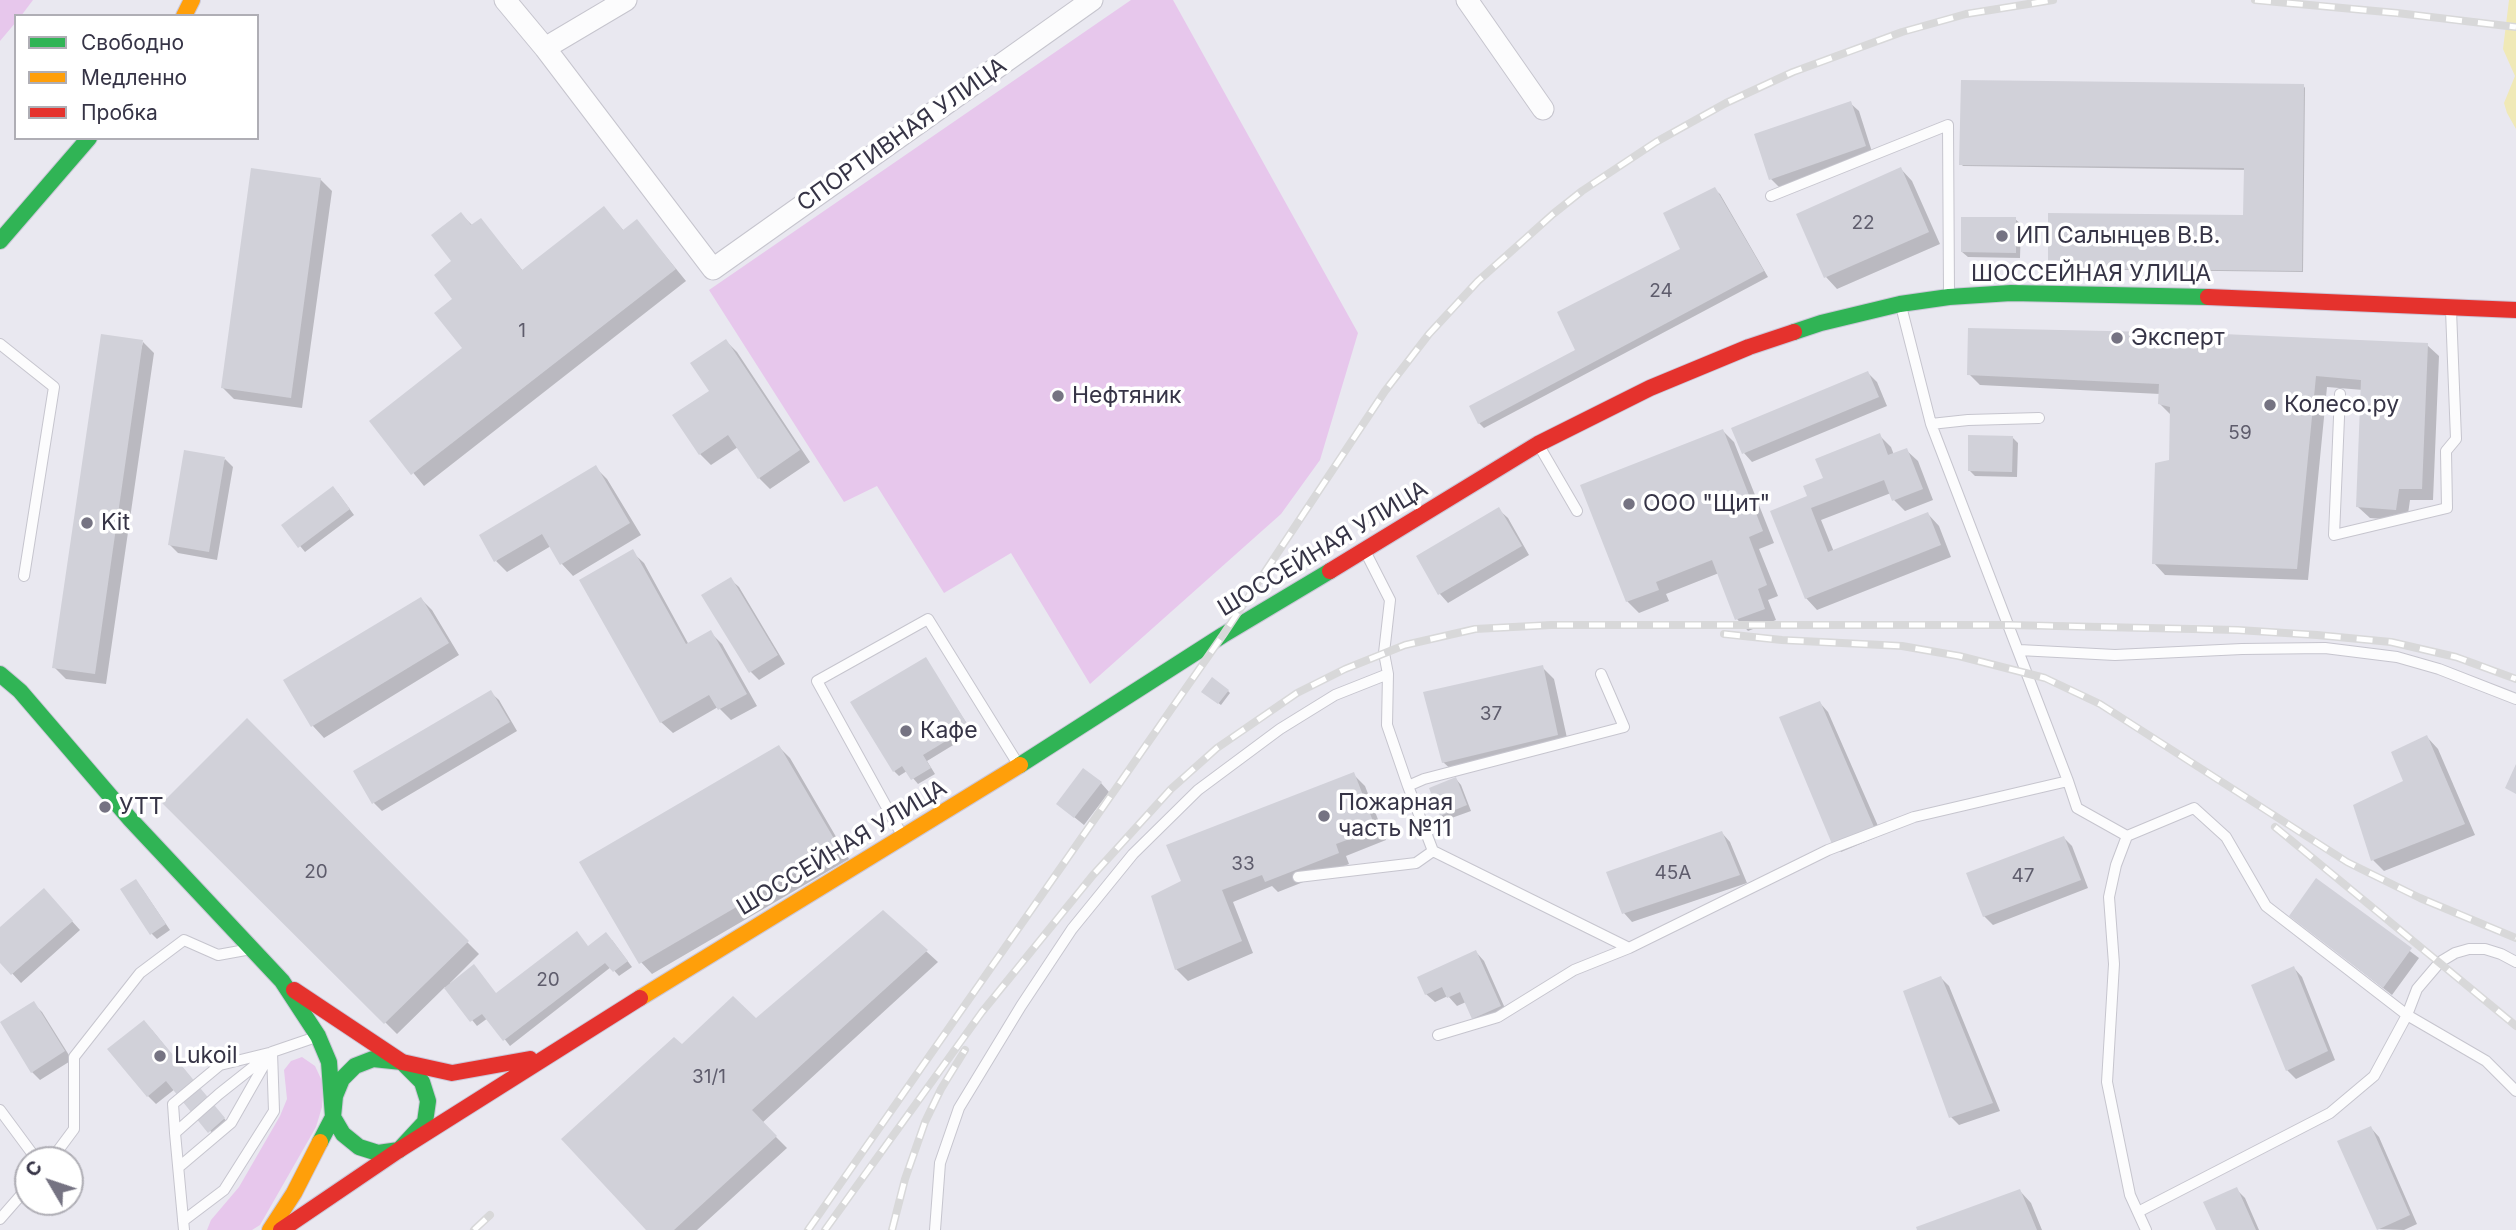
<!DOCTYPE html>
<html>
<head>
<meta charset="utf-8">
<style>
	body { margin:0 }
	#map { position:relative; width:2516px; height:1230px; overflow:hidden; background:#e9e8f0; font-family:Inter,sans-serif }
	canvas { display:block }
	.legend { position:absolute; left:14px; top:14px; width:245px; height:126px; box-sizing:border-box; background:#fff; border:2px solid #afaeb5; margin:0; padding:9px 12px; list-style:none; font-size:21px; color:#363446 }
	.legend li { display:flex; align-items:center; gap:14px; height:35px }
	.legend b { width:35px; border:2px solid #afaeb5 }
	.north { position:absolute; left:14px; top:1146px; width:70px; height:70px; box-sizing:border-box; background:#fff; border:2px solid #afaeb5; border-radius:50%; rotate:309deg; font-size:19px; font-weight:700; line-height:28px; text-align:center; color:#363446 }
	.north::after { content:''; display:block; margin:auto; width:24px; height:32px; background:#757382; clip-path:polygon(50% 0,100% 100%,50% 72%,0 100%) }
</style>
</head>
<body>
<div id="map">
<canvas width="2516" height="1230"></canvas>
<ul class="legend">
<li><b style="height:9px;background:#30b455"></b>Свободно</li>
<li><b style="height:9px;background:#ff9f0a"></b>Медленно</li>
<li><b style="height:9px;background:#e5322d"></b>Пробка</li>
</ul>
<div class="north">С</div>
</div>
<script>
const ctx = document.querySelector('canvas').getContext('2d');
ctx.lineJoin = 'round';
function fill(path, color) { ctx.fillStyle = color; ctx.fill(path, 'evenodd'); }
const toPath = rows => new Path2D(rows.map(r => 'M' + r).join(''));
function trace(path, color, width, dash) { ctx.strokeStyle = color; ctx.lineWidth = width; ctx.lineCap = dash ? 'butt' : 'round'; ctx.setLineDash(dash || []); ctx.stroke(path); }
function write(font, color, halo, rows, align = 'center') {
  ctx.font = font + ' Inter,sans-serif'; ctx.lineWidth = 7; ctx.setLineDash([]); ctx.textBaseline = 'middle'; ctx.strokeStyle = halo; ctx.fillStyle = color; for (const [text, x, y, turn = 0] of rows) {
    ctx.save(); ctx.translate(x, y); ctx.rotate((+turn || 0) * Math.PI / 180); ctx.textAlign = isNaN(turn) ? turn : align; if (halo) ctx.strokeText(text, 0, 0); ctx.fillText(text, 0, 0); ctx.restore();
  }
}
fill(toPath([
	[0,0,33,0,21,16,16,16,16,22,0,41],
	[1131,0,1173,0,1358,333,1320,460,1281,514,1090,684,1011,553,944,593,877,486,844,502,709,290],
	[302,1057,315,1066,323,1083,322,1107,316,1127,260,1225,252,1230,207,1230,211,1220,239,1187,280,1116,287,1099,284,1070,291,1061]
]), '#e7c7ec');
fill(toPath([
	[2509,0,2516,0,2516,129,2507,113,2504,103,2515,76,2503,49]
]), '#f0e9b7');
fill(toPath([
	[2303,85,2305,88,2303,272,2052,269,2050,267,2245,217,2246,170,1963,166,1961,164],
	[1850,103,1859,111,1873,155,1779,187,1771,179],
	[1901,169,1912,181,1940,244,1837,289,1826,277,1798,215],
	[320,179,332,191,302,408,234,399,223,388],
	[1714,189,1720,194,1768,277,1484,428,1479,423,1578,351,1683,249],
	[604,208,624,231,637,221,686,281,424,486,371,421,464,349,455,299,454,262,461,214,473,226,481,220,523,271],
	[2015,219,2021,224,2020,258,1968,257,1962,252],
	[726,341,737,352,810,462,770,489,759,478,738,447,711,465,700,454,711,391],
	[143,342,154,353,106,684,66,679,54,667],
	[2427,345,2439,356,2433,500,2410,500,2407,521,2370,518,2358,507,2363,390,2327,387,2308,580,2165,575,2154,563,2171,461,2172,416,2160,404,2160,394,1980,385,1969,374],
	[1868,373,1877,382,1887,406,1752,462,1744,453],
	[1723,431,1734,442,1774,543,1759,549,1778,596,1768,600,1776,620,1748,631,1737,619,1719,573,1666,594,1669,601,1639,613,1627,601],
	[1879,435,1891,447,1894,455,1906,450,1918,461,1933,500,1905,511,1894,500,1891,493,1821,520,1834,552,1928,514,1939,526,1951,557,1817,610,1806,598,1809,497,1825,479],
	[2012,437,2018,443,2017,477,1975,476,1969,470],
	[225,459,233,467,217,560,178,553,170,545],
	[595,467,607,479,641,535,573,576,562,564,551,546,507,572,496,561],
	[338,493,354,515,305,552,283,525],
	[1499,510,1508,518,1529,555,1448,603,1440,594,1418,557],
	[632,552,644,563,689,645,711,633,722,644,757,706,731,720,718,707,673,733,661,722],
	[730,579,739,587,785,664,759,680,751,672],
	[421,599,432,610,459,655,324,738,313,726,285,681],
	[925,659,973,733,927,761,935,774,918,784,907,771,899,776,894,771],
	[1542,667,1554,679,1569,747,1455,773,1443,762],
	[1228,691,1230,693,1221,705,1206,694],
	[490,692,499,700,517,731,382,811,373,802],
	[1820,703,1828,712,1882,835,1841,852,1833,843],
	[247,721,479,954,450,983,452,984,497,995,589,948,612,940,632,967,619,976,611,967,510,1046,488,1018,477,1026,445,987,397,1034,165,803],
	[2427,737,2438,749,2475,835,2384,871,2373,860,2405,782],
	[779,747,790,758,849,859,652,974,641,962],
	[1353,774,1365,786,1386,840,1346,856,1349,864,1278,892,1272,886,1233,902,1253,953,1188,981,1176,969,1184,882],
	[1456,779,1461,785,1471,811,1446,820,1441,815],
	[1101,783,1109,792,1084,825,1058,804],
	[1722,833,1730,842,1747,883,1632,922,1624,913,1608,873],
	[2064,838,2072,846,2088,888,1993,925,1984,916],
	[2316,880,2419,958,2392,995,2291,916],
	[141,887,170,930,157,939,152,934],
	[52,899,80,930,21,983,0,960,0,929],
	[883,912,938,962,762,1123,787,1148,697,1230,649,1230,682,1047,756,1021],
	[1476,952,1484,961,1508,1015,1482,1027,1474,1018,1466,1002,1457,1006,1448,996,1435,1002,1426,994],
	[2294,968,2302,977,2335,1060,2296,1079,2287,1070],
	[1941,978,1949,986,2000,1111,1959,1125,1951,1117],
	[33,1003,42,1012,72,1060,40,1080,32,1072],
	[152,1030,232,1128,218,1140,175,1089,156,1104,148,1096],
	[2371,1128,2379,1137,2417,1224,2404,1230,2378,1229],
	[2237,1190,2245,1198,2259,1230,2217,1230],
	[2020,1191,2031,1203,2042,1230,1919,1230]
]), '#0003');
fill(toPath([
	[1961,80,2304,84,2302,271,2048,268,2048,213,2243,215,2244,168,1959,165],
	[1851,101,1866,146,1769,180,1754,134],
	[1901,167,1929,232,1824,278,1796,214],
	[251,168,321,178,291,398,221,388],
	[1715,187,1764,271,1478,424,1469,406,1575,350,1557,312,1680,249,1663,213],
	[604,206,623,230,637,219,676,269,411,475,369,421,462,348,434,313,452,299,434,275,451,261,431,235,461,212,471,225,481,218,522,270],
	[1961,217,2016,217,2016,253,1961,252],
	[1968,328,2200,333,2428,343,2422,489,2399,489,2396,510,2356,507,2361,380,2316,376,2297,569,2152,564,2155,463,2169,460,2170,407,2158,404,2159,384,1967,375],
	[101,334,143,340,95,674,52,668],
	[726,339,800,450,758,479,728,435,699,455,672,415,709,391,690,363],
	[1868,371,1879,397,1742,454,1731,428],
	[1723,429,1763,531,1749,537,1767,585,1758,589,1765,609,1735,620,1712,560,1656,582,1659,590,1626,602,1580,485],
	[1880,433,1888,455,1907,448,1923,489,1892,501,1884,480,1811,508,1828,552,1928,512,1941,545,1805,599,1770,511,1807,496,1803,486,1823,478,1815,459],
	[1968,435,2013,436,2012,472,1968,471],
	[184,450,225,457,209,552,168,545],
	[596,465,630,523,560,565,542,534,494,562,479,535],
	[333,486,350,509,298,548,281,525],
	[1499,507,1522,546,1438,595,1416,556],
	[633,549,686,644,711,630,747,694,718,710,709,695,660,723,579,580],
	[731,577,778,655,749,673,701,595],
	[421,597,449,643,311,727,283,680],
	[926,657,969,727,923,755,931,768,911,780,902,766,893,772,850,702],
	[1543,665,1558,735,1442,763,1423,692],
	[1212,677,1229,690,1218,704,1201,692],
	[491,690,510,722,372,804,353,771],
	[1820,701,1874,827,1832,844,1779,717],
	[247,718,469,941,384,1024,162,803],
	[2427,735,2465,824,2371,861,2353,805,2403,781,2391,752],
	[779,745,839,847,639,964,579,862],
	[2516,764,2516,794,2505,788],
	[1083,768,1102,782,1074,818,1056,804],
	[1354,772,1376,829,1336,844,1339,853,1265,882,1262,875,1222,890,1242,941,1175,970,1151,896,1181,881,1166,845],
	[1456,777,1467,805,1440,816,1429,788],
	[1722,831,1740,875,1622,914,1606,872],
	[2064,836,2081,880,1983,917,1966,873],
	[2316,878,2412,948,2383,988,2289,916],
	[136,879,166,924,150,935,120,889],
	[44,888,73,921,11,975,0,963,0,927],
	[883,910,928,950,752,1110,777,1136,674,1230,646,1230,561,1139,674,1037,682,1044,733,996,756,1018],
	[577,931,588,946,606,932,628,961,613,972,605,963,503,1041,482,1014,470,1022,444,988,474,964,496,993],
	[1476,950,1501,1006,1472,1019,1460,992,1447,998,1442,987,1425,995,1417,977],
	[2294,966,2328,1051,2286,1071,2251,985],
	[1941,976,1993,1103,1949,1118,1903,991],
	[34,1001,65,1051,31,1073,0,1022],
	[144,1020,225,1118,208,1133,166,1081,147,1097,107,1049],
	[2371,1126,2410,1215,2377,1230,2337,1141],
	[2237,1187,2256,1230,2216,1230,2203,1202],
	[2020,1189,2037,1230,1917,1230,1916,1227]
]), '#d1d1d9');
const lane = toPath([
	[1771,196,1948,125,1949,294],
	[0,344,54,387,24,576],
	[2340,394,2334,535,2447,508,2446,451,2456,439,2451,310],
	[1931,424,1968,420,2039,418],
	[1538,444,1577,511],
	[1365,551,1390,600,1384,653,1388,674,1387,725,1408,786,1433,851,1629,948],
	[2019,650,2115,655,2242,649,2325,648,2397,657,2439,669,2516,699],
	[2068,781,2077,808,2127,836,2194,808,2226,837,2266,906,2407,1015,2486,1061,2516,1091],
	[1408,786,1424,779,1624,727,1601,674],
	[902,835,817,681,928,619,1018,764],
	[2127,836,2116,865,2109,897,2114,964,2107,1082,2130,1195,2146,1230],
	[1298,877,1416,863,1433,851],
	[1438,1035,1498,1017,1574,970,1629,948,1828,850,1914,817,2068,781,1931,424,1901,306],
	[0,1110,37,1160],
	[175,1133,173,1104,220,1065,269,1053],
	[51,1160,74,1129,74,1057,140,973,184,940,218,955,251,949],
	[179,1167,231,1123,268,1058],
	[2138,1212,2330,1113,2374,1076,2407,1015,2417,989,2440,962,2455,953,2469,949,2485,949,2501,954,2516,962],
	[0,1219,28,1187],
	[183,1221,224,1190,274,1111,272,1052],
	[184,1230,175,1133,219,1094,272,1052,316,1037],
	[935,1230,940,1163,959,1108,1021,1006,1072,929,1133,854,1198,790,1280,729,1335,695,1388,674]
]);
const street = toPath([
	[505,0,545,48,713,269,1092,0],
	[1467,0,1543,109],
	[545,48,626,0]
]);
const fast = toPath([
	[0,241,89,138],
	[1794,332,1821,323,1900,304,1949,297,2011,293,2208,297],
	[0,674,20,691,130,819,282,981,318,1036,329,1062,333,1117,320,1142],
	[1020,765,1223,635,1330,571],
	[373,1059,402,1062,422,1082,428,1101,425,1122,399,1150,378,1153,359,1147,343,1134,333,1117,335,1096,342,1079,355,1066,373,1059]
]);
const slow = toPath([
	[184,16,192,0],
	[640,998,1020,765],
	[270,1230,294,1193,320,1142]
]);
const jam = toPath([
	[2208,297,2516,310],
	[1330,571,1538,444,1650,388,1749,347,1794,332],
	[294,990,402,1062,452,1073,530,1059],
	[281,1230,399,1150,640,998]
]);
trace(lane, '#c6c5ce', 12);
trace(street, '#c6c5ce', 23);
trace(fast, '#cbc7d8', 18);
trace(slow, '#cbc7d8', 18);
trace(jam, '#cbc7d8', 18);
trace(lane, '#fcfcfd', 10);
trace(street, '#fcfcfd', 21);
trace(fast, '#30b455', 16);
trace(slow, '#ff9f0a', 16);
trace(jam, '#e5322d', 16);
const rail = toPath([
	[2255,0,2397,13,2516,27],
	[1724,634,1782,640,1902,646,1959,656,2045,678,2100,704,2347,862,2420,898,2516,938],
	[2275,827,2516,1026],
	[474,1230,490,1215],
	[808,1230,1223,635,1385,391,1429,334,1478,281,1553,214,1582,191,1656,142,1726,103,1793,72,1902,32,1966,14,2053,0],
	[825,1230,982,1012,1093,875,1171,789,1217,748,1297,693,1345,669,1405,645,1475,629,1551,625,2010,625,2238,630,2317,635,2391,642,2456,657,2516,679],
	[892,1230,905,1179,925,1122,941,1089,965,1050]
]);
trace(rail, '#d8d8d9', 8);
trace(rail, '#fff', 5, [16]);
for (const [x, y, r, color] of [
	[2002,236,7,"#757382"],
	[2117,338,7,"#757382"],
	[1058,396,7,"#757382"],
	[2270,405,7,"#757382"],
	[1629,504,7,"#757382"],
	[87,523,7,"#757382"],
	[906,731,7,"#757382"],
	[105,807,7,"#757382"],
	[1324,816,7,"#757382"],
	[160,1056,7,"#757382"]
]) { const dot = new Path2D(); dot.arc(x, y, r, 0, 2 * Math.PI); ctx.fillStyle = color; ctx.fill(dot); trace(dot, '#fff', 2.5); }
write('19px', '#5e5c6c', null, [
	["22",1863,223],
	["24",1661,291],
	["1",522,331],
	["59",2240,433],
	["37",1491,714],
	["33",1243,864],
	["20",316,872],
	["45А",1673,873],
	["47",2023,876],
	["20",548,980],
	["31/1",709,1077]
]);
write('23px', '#363446', '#fff', [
	["СПОРТИВНАЯ УЛИЦА",902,135,-35],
	["ШОССЕЙНАЯ УЛИЦА",2091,274],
	["ШОССЕЙНАЯ УЛИЦА",1323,549,-31],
	["ШОССЕЙНАЯ УЛИЦА",842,848,-31]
]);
write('23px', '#363446', '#fff', [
	["ИП Салынцев В.В.",2016,236],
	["Эксперт",2131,338],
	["Нефтяник",1072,396],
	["Колесо.ру",2284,405],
	["ООО \"Щит\"",1643,504],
	["Kit",101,523],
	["Кафе",920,731],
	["Пожарная",1338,803],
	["часть №11",1338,829],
	["УТТ",119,807],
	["Lukoil",174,1056]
], 'left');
</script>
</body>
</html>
